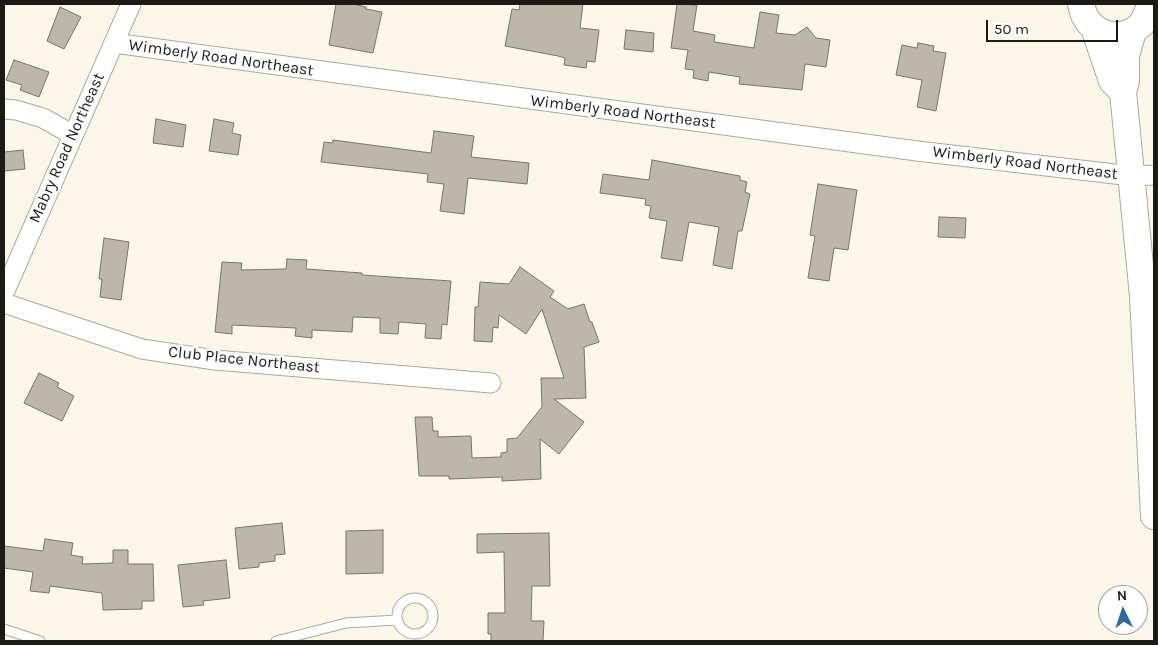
<!DOCTYPE html>
<html>
<head>
<meta charset="utf-8">
<style>
	body { margin:0 }
	#map { position:relative; width:1158px; height:645px; overflow:hidden; background:#faf7e8; font-family:Karla,sans-serif }
	canvas { display:block }
	.frame { position:absolute; inset:0; border:5px solid #1c1a15; pointer-events:none }
	.north { position:absolute; left:1098px; top:585px; width:50px; height:50px; box-sizing:border-box; background:#fff; border:1px solid #a4a3a1; border-radius:50%; rotate:356deg; font-size:14px; font-weight:700; line-height:20px; text-align:center; color:#1c1a15 }
	.north::after { content:''; display:block; margin:auto; width:18px; height:22px; background:#2a6ca2; clip-path:polygon(50% 0,100% 100%,50% 72%,0 100%) }
	.scale { position:absolute; left:986px; top:20px; width:132px; height:22px; box-sizing:border-box; border:2px solid #1c1a15; border-top:0; padding-left:6px; font-size:15px; line-height:18px; white-space:nowrap; color:#1c1a15; -webkit-text-stroke:4px #fff; paint-order:stroke }
</style>
</head>
<body>
<div id="map">
<canvas width="1158" height="645"></canvas>
<div class="frame"></div>
<div class="north">N</div>
<div class="scale">50 m</div>
</div>
<script>
const ctx = document.querySelector('canvas').getContext('2d');
ctx.lineJoin = 'round';
function fill(path, color) { ctx.fillStyle = color; ctx.fill(path, 'evenodd'); }
const toPath = rows => new Path2D(rows.map(r => 'M' + r).join(''));
function trace(path, color, width, dash) { ctx.strokeStyle = color; ctx.lineWidth = width; ctx.lineCap = dash ? 'butt' : 'round'; ctx.setLineDash(dash || []); ctx.stroke(path); }
function write(font, color, halo, rows, align = 'center') {
  ctx.font = font + ' Karla,sans-serif'; ctx.lineWidth = 5; ctx.setLineDash([]); ctx.textBaseline = 'middle'; ctx.strokeStyle = halo; ctx.fillStyle = color; for (const [text, x, y, turn = 0] of rows) {
    ctx.save(); ctx.translate(x, y); ctx.rotate((+turn || 0) * Math.PI / 180); ctx.textAlign = isNaN(turn) ? turn : align; if (halo) ctx.strokeText(text, 0, 0); ctx.fillText(text, 0, 0); ctx.restore();
  }
}
const building = toPath([
	[336,4,353,4,366,7,366,9,382,12,373,53,329,45,336,4],
	[520,4,583,4,580,28,599,30,595,62,587,61,586,68,564,65,565,58,558,56,505,46,512,9,519,10,520,4],
	[677,4,697,5,693,31,715,35,714,42,754,48,760,12,779,15,776,33,795,35,807,27,816,38,830,40,826,67,805,64,802,90,739,84,740,77,709,72,708,81,693,78,694,70,685,69,688,50,671,48,677,4],
	[60,7,81,17,64,49,47,41,60,7],
	[626,30,654,33,653,52,624,49,626,30],
	[918,43,934,46,933,51,946,53,936,111,917,107,922,80,896,75,902,45,917,48,918,43],
	[14,60,49,72,39,97,20,90,22,85,6,80,14,60],
	[156,119,186,125,183,147,153,143,156,119],
	[214,119,234,123,232,133,241,135,238,155,209,151,214,119],
	[434,131,474,136,471,157,529,163,527,184,468,178,464,214,440,211,444,184,427,182,428,174,321,162,324,142,332,143,333,140,431,153,434,131],
	[23,150,25,169,4,171,4,152,23,150],
	[652,160,740,176,740,180,747,182,745,192,750,194,742,231,738,231,732,269,713,265,719,227,689,222,682,261,661,258,667,221,649,218,651,206,645,205,646,199,600,193,603,174,649,180,652,160],
	[818,184,857,190,848,250,834,248,829,281,808,278,815,236,810,235,818,184],
	[939,217,966,218,965,238,938,237,939,217],
	[104,238,129,242,121,300,100,297,102,279,99,279,100,270,104,238],
	[287,259,307,260,306,269,362,273,362,275,451,281,447,325,442,324,441,339,425,338,426,324,399,322,398,334,380,333,380,318,353,317,352,332,312,330,312,338,295,336,296,328,232,325,232,334,215,332,222,262,242,263,241,270,286,269,287,259],
	[520,267,554,291,550,297,568,309,584,304,590,322,592,322,599,342,584,347,586,398,554,399,584,422,559,454,540,439,541,479,502,481,502,477,449,479,449,476,419,476,415,417,432,417,433,431,438,431,438,437,471,436,472,458,501,457,501,453,507,452,507,439,517,438,542,407,541,378,564,378,542,309,526,334,499,315,498,328,493,327,492,342,474,341,475,307,478,307,480,282,509,284,520,267],
	[39,373,59,383,57,387,74,396,62,421,24,403,39,373],
	[282,523,285,554,275,555,275,561,259,563,259,567,239,569,235,528,282,523],
	[383,530,383,573,346,574,346,531,383,530],
	[549,533,550,586,532,586,531,621,544,621,543,641,491,641,491,634,488,634,488,613,505,613,504,552,477,553,477,534,549,533],
	[45,539,73,543,71,555,83,557,82,564,113,563,113,550,128,550,128,564,153,564,154,601,142,601,142,609,103,610,102,593,50,586,49,593,30,591,33,572,4,568,4,546,43,551,45,539],
	[226,560,230,598,203,601,204,605,183,607,178,565,226,560]
]);
fill(building, '#bbb8aa');
trace(building, '#787567', 1);
const lane = toPath([
	'397 616a18 18 0 1 1 36 0a18 18 0 1 1-36 0Z',
	[4,629,40,641],
	[276,641,346,623,397,620]
]);
const street = toPath([
	[114,43,917,151,1132,176,1154,175],
	[4,109,16,110,43,118,73,135],
	[4,293,131,4],
	[4,303,142,349,215,360,491,383]
]);
const secondary = toPath([
	[1081,4,1084,15,1090,24,1099,31,1111,35,1122,35,1133,31,1142,24,1151,4],
	[1094,28,1112,81,1123,92],
	[1133,31,1126,56,1126,81,1123,92,1143,296,1154,516]
]);
trace(lane, '#aca99b', 11);
trace(street, '#aca99b', 21);
trace(secondary, '#aca99b', 28);
trace(lane, '#fff', 9);
trace(street, '#fff', 19);
trace(secondary, '#fff', 26);
write('16px', '#1c1a15', '#fff', [
	["Wimberly Road Northeast",221,58,8],
	["Wimberly Road Northeast",623,112,7],
	["Mabry Road Northeast",67,148,-66],
	["Wimberly Road Northeast",1025,163,7],
	["Club Place Northeast",244,360,6]
]);
</script>
</body>
</html>
